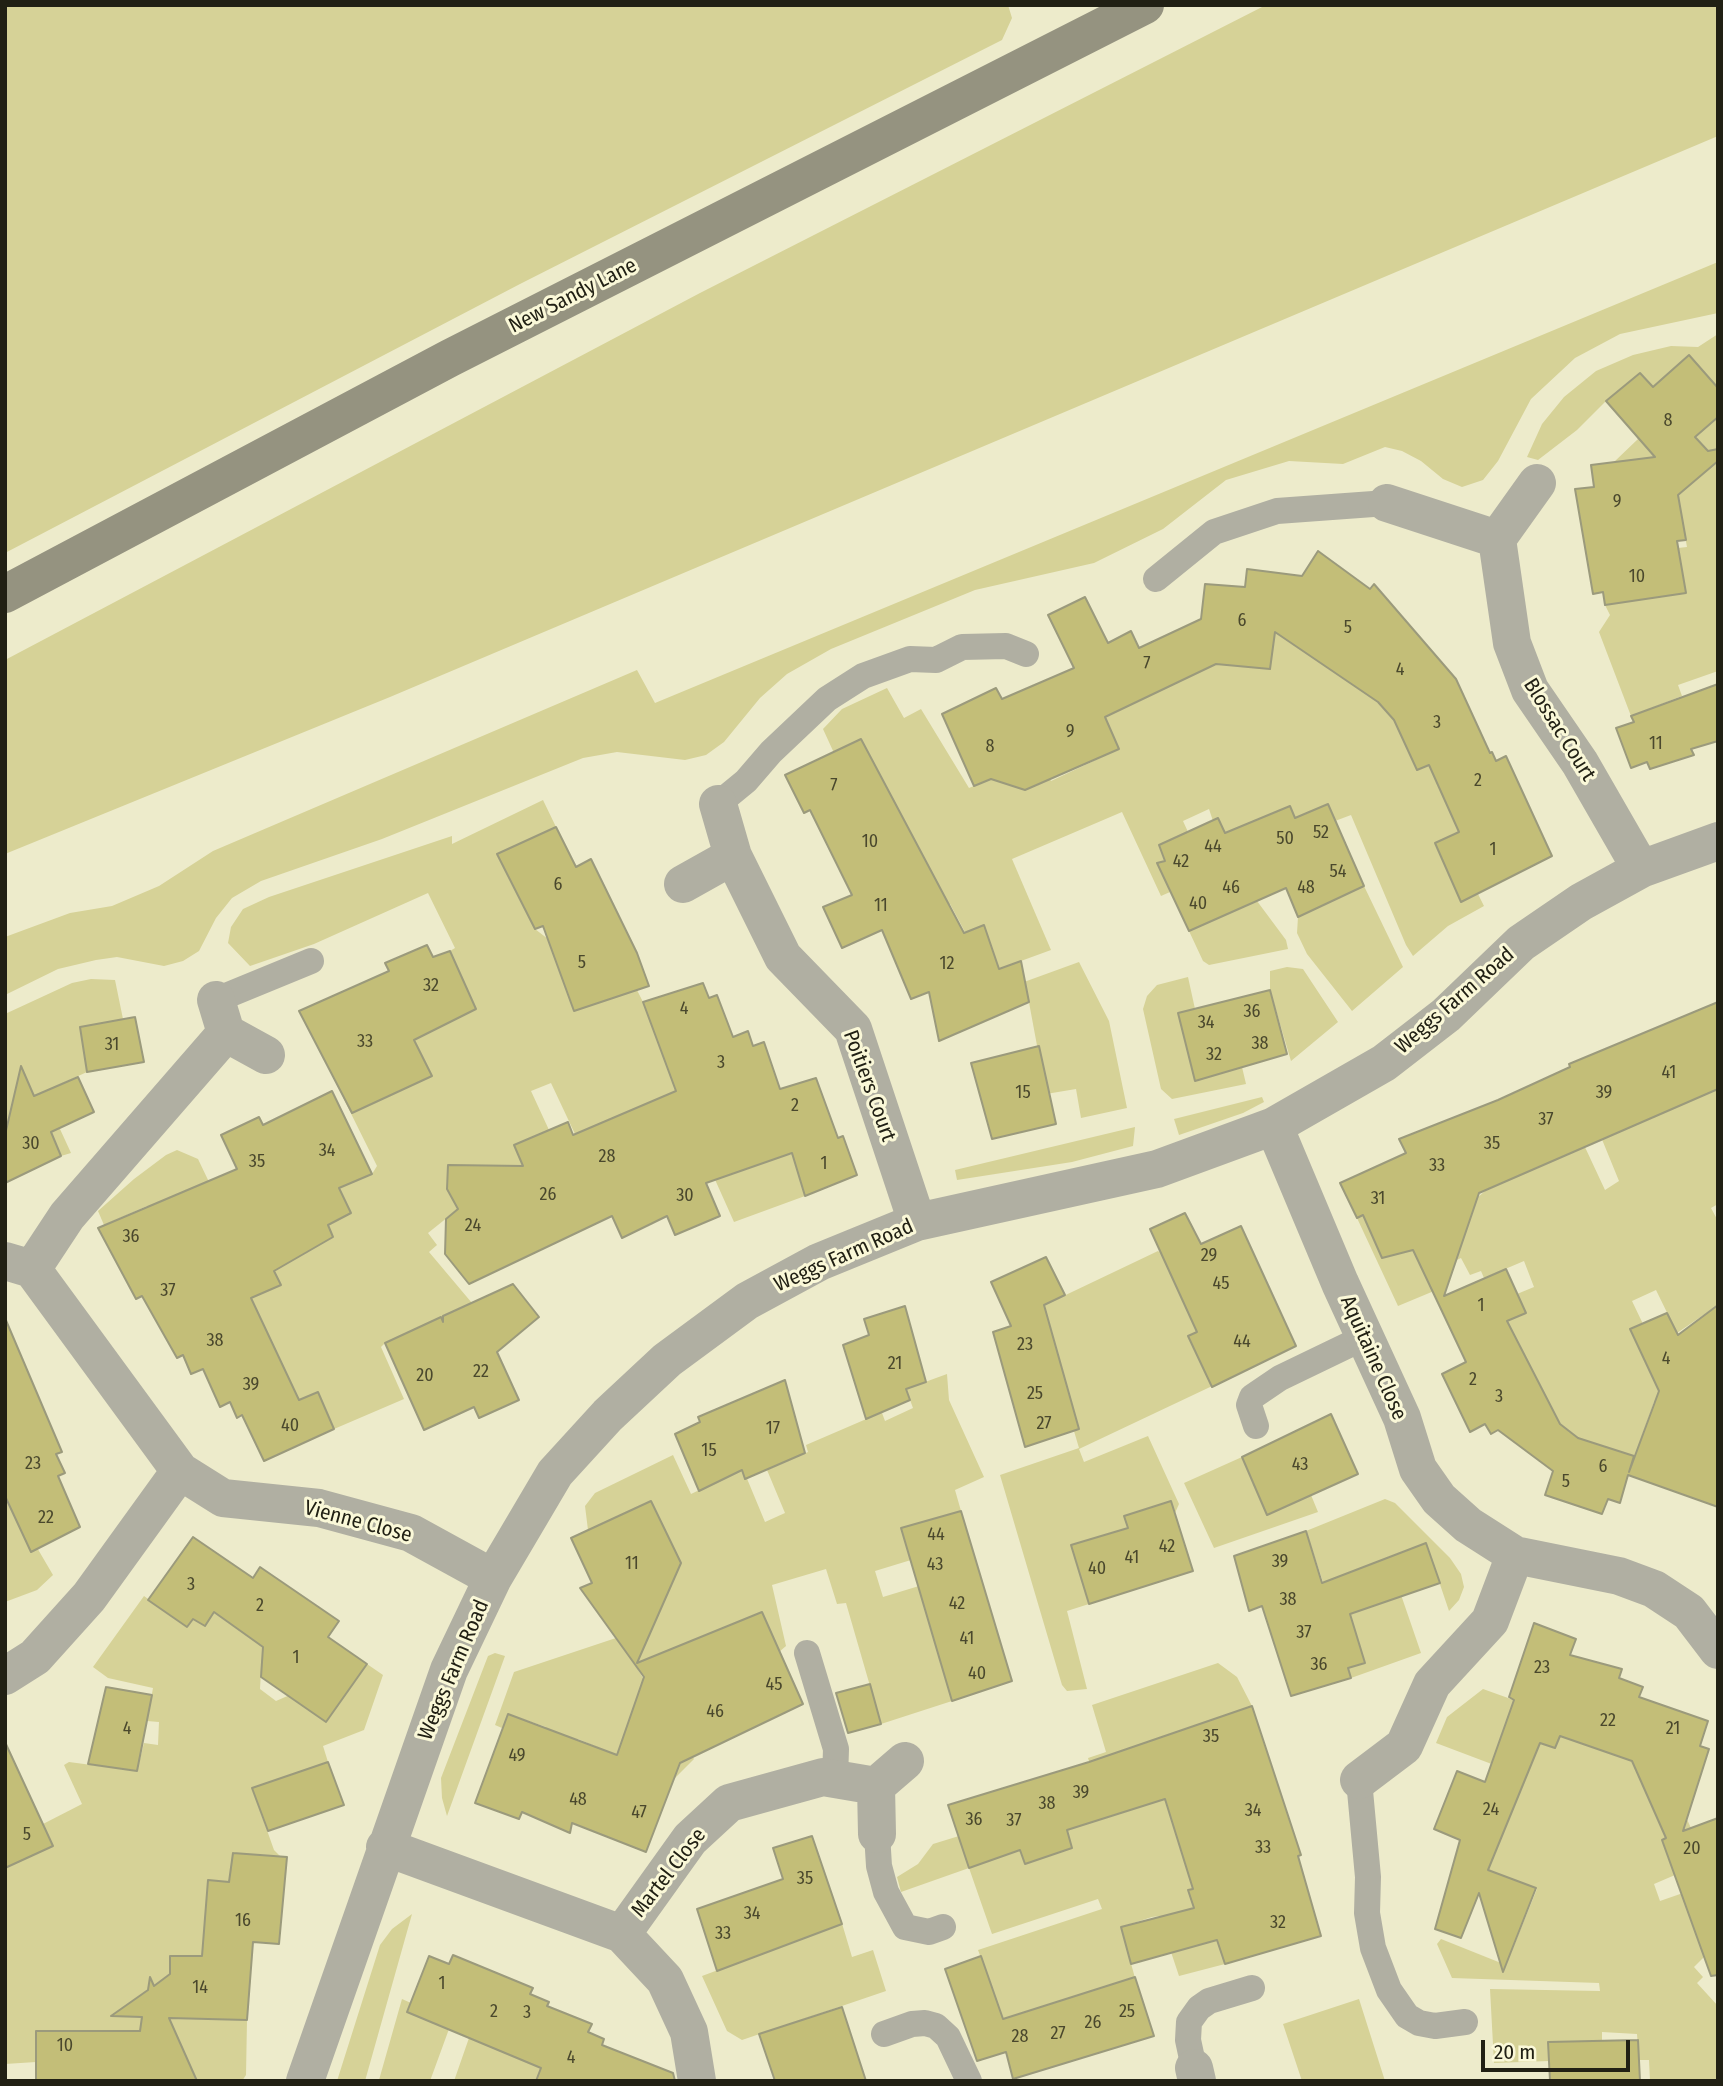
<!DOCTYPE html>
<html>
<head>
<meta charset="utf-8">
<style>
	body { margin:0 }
	#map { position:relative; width:1723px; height:2086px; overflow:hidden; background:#edebcb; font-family:"Fira Sans Condensed",sans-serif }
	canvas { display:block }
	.frame { position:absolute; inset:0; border:7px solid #212014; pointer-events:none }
	.scale { position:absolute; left:1481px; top:2040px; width:149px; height:32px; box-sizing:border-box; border:4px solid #212014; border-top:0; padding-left:9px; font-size:21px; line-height:24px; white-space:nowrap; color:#212014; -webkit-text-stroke:5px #faf8d8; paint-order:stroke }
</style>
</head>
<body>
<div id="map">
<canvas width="1723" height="2086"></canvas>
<div class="frame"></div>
<div class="scale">20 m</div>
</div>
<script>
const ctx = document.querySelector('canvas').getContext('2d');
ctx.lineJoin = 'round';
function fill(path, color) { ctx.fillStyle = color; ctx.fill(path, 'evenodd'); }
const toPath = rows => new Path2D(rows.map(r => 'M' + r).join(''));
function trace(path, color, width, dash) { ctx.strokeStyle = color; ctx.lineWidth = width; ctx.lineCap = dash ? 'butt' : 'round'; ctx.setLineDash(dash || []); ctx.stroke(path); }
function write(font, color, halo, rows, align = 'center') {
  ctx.font = font + ' "Fira Sans Condensed",sans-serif'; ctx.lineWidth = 6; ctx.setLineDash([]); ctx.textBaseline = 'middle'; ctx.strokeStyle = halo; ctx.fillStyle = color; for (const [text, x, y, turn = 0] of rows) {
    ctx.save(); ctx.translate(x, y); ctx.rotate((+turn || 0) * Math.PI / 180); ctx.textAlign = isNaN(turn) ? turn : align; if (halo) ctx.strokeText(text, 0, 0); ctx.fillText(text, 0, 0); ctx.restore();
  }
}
fill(toPath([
	[5,5,1008,5,1012,18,1002,40,520,284,5,553],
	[1266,5,1718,5,1718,136,390,697,5,854,5,660,700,293],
	[1718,262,1718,313,1620,334,1575,358,1531,399,1498,461,1483,480,1462,487,1443,479,1421,461,1402,451,1385,447,1343,464,1289,461,1226,480,1163,529,1094,563,975,590,831,649,787,674,760,698,724,742,706,755,685,760,617,752,583,758,382,839,261,881,232,898,216,918,199,951,183,961,164,966,117,957,96,960,58,969,5,995,5,937,70,913,112,906,159,886,213,851,637,670,655,703],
	[1718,334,1718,388,1660,395,1640,374,1606,401,1577,430,1538,460,1527,457,1542,424,1564,397,1596,371,1633,355,1671,346,1698,347],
	[1718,417,1718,671,1678,685,1682,696,1631,716,1599,632,1610,615,1605,605,1685,593,1678,548,1687,547,1681,514,1614,462,1638,439,1632,431,1695,437],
	[1275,628,1408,693,1434,777,1461,831,1435,844,1461,902,1478,894,1484,906,1448,926,1413,956,1406,945,1351,815,1335,821,1327,804,1295,818,1289,806,1225,833,1213,821,1209,809,1183,821,1188,832,1165,861,1158,864,1170,892,1161,896,1122,812,1012,859,1051,950,999,969,984,926,965,932,950,904,941,908,834,753,823,729,842,709,887,688,904,718,921,709,969,788,1005,773,1046,771,1051,781,1119,749,1081,665,1126,707,1185,653,1270,669],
	[543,800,556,827,497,854,535,929,548,939,574,1011,637,990,643,1002,782,1156,793,1154,805,1196,734,1222,704,1155,611,1119,575,1134,551,1083,531,1091,549,1130,514,1145,524,1168,517,1218,471,1165,459,1165,448,1173,463,1205,428,1233,437,1245,429,1252,477,1309,491,1318,426,1324,385,1343,381,1347,404,1399,334,1429,318,1392,298,1400,275,1349,245,1301,280,1285,272,1266,165,1246,147,1206,104,1225,98,1211,134,1179,166,1155,177,1150,198,1159,209,1182,333,1237,328,1225,351,1213,339,1188,372,1174,377,1166,319,1049,328,1045,402,1090,432,1076,414,1039,476,1009,450,951,455,948,428,893,314,944,250,966,228,943,231,927,243,909,269,897,452,836,452,844],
	[1364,886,1403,967,1352,1011,1307,954,1297,933,1298,917],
	[1257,901,1286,940,1288,949,1209,965,1203,961,1189,931],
	[1079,962,1109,1021,1127,1108,1081,1118,1076,1089,1046,1094,1028,997,991,994],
	[1287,967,1303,969,1338,1022,1291,1061,1270,990,1270,971],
	[1188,977,1195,1009,1178,1013,1195,1081,1242,1067,1246,1084,1172,1099,1161,1089,1143,1009,1147,996,1157,985],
	[91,979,115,980,123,1019,80,1027,87,1072,43,1092,71,1153,61,1156,38,1105,16,1127,5,1132,5,1014,72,983],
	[1718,1089,1718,1204,1711,1208,1718,1221,1718,1305,1677,1333,1656,1290,1632,1301,1643,1324,1630,1330,1662,1398,1654,1402,1628,1475,1567,1436,1482,1333,1525,1313,1517,1294,1534,1287,1524,1261,1484,1278,1481,1271,1470,1275,1461,1258,1438,1268,1434,1291,1398,1306,1357,1218,1363,1215,1378,1250,1388,1257,1401,1253,1405,1238,1473,1211,1477,1198,1485,1191,1584,1145,1605,1190,1619,1181,1601,1137],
	[1262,1097,1264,1102,1243,1113,1179,1135,1174,1119],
	[1135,1127,1133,1146,1072,1162,957,1180,955,1170],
	[1158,1251,1241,1312,1188,1337,1206,1375,1227,1379,1079,1449,1084,1462,1148,1436,1179,1504,1175,1513,1141,1523,1124,1516,1128,1528,1071,1545,1089,1604,1067,1611,1087,1689,1067,1691,1062,1685,1000,1475,1079,1448,1074,1431,1078,1429,1009,1322],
	[947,1374,949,1400,984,1477,955,1490,961,1511,902,1528,911,1560,875,1571,883,1597,919,1586,952,1701,881,1724,846,1603,837,1604,826,1569,772,1585,786,1646,779,1652,727,1626,638,1670,694,1759,674,1779,578,1739,563,1777,546,1744,546,1727,511,1715,502,1728,495,1725,514,1672,640,1630,631,1511,588,1530,585,1506,595,1493,673,1455,691,1494,743,1469,765,1522,785,1513,767,1470,808,1452,806,1445,871,1417,882,1413,885,1421,913,1408,906,1389],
	[1242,1457,1267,1515,1311,1495,1318,1512,1214,1548,1184,1483],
	[5,1493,53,1575,37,1590,5,1602],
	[1385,1499,1395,1503,1450,1558,1461,1574,1464,1587,1459,1600,1449,1611,1426,1543,1388,1557,1421,1653,1351,1678,1348,1668,1365,1662,1356,1635,1331,1606,1306,1531],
	[144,1596,186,1626,192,1618,205,1626,214,1612,273,1654,261,1671,260,1689,276,1701,292,1694,329,1718,367,1664,383,1675,364,1730,323,1746,328,1762,252,1788,274,1850,280,1856,233,1853,229,1882,208,1881,203,1939,208,1956,171,1956,168,2018,247,2020,246,2075,242,2081,197,2081,190,2065,94,2031,36,2031,36,2062,5,2064,5,1867,53,1845,43,1824,82,1804,64,1765,69,1762,137,1771,144,1743,158,1745,159,1722,147,1721,153,1688,108,1678,93,1667],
	[495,1653,505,1656,447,1816,442,1798,441,1778,488,1656],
	[1218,1663,1237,1677,1252,1706,1148,1742,1171,1817,1207,1806,1230,1878,1189,1891,1194,1908,1227,1917,1225,1964,1179,1976,1159,1916,1152,1917,1121,1927,1135,1978,969,2030,958,2007,994,1993,978,1950,1102,1909,1098,1899,992,1934,969,1868,901,1892,897,1877,918,1864,933,1844,959,1836,1020,1850,1025,1864,1071,1848,1067,1830,1106,1817,1088,1758,1106,1752,1092,1705],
	[1483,1689,1522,1703,1513,1732,1555,1748,1571,1703,1577,1742,1618,1756,1627,1733,1658,1821,1683,1811,1691,1828,1662,1840,1675,1875,1654,1884,1660,1901,1683,1893,1710,1951,1694,1967,1703,1977,1697,1983,1718,2006,1718,2081,1650,2081,1649,2060,1639,2060,1637,2034,1602,2032,1602,2041,1548,2043,1549,2061,1494,2063,1490,1989,1600,1991,1599,1983,1452,1978,1437,1944,1441,1939,1506,1965,1537,1889,1488,1870,1526,1777,1436,1743,1447,1717],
	[838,1910,852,1957,873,1950,886,1991,742,2040,727,2031,702,1976,780,1947,799,1924],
	[412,1914,365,2081,337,2081,380,1945,392,1929],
	[402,1999,411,2003,407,2012,449,2029,430,2081,379,2080],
	[1359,1999,1385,2081,1302,2081,1283,2024],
	[556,2031,538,2076,548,2081,454,2081,469,2038,525,2061]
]), '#d6d297');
const building = toPath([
	[1689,355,1718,388,1718,417,1695,437,1708,451,1718,449,1718,461,1678,495,1686,540,1677,541,1686,593,1605,605,1603,592,1593,594,1575,489,1594,487,1591,465,1655,457,1606,401,1640,373,1653,387,1689,355],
	[1318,551,1370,589,1374,584,1456,679,1490,753,1492,752,1496,761,1506,756,1552,856,1461,902,1435,843,1459,832,1429,765,1417,770,1394,720,1378,702,1275,632,1270,669,1216,664,1105,717,1119,749,1025,790,991,779,974,786,942,714,996,688,1002,699,1074,668,1048,615,1085,597,1108,643,1131,631,1139,648,1201,619,1205,584,1245,587,1247,569,1302,576,1318,551],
	[1718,684,1718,741,1691,749,1694,755,1650,769,1647,762,1631,768,1616,728,1634,722,1631,716,1718,684],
	[861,739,964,933,984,925,999,969,1021,961,1029,1002,939,1041,929,992,911,999,882,930,842,948,823,907,852,895,810,810,804,813,785,775,861,739],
	[1328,804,1364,886,1298,917,1286,888,1189,931,1157,863,1165,861,1159,845,1218,818,1225,833,1290,806,1295,818,1328,804],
	[556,827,576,867,591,859,637,953,649,986,574,1011,543,926,535,929,497,854,556,827],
	[427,945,433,957,450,951,476,1009,414,1040,432,1076,352,1113,299,1011,389,971,385,963,427,945],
	[703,983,709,998,717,995,733,1037,748,1031,753,1046,764,1042,780,1089,816,1078,838,1138,843,1136,857,1175,805,1196,792,1153,706,1183,720,1216,675,1235,667,1216,622,1238,612,1216,469,1284,445,1254,446,1219,458,1209,447,1189,448,1165,523,1166,514,1145,568,1122,573,1135,676,1091,643,1002,703,983],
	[1270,990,1287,1054,1195,1081,1178,1013,1270,990],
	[1718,1002,1718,1089,1479,1193,1444,1296,1506,1269,1526,1313,1507,1321,1560,1424,1578,1438,1634,1456,1629,1472,1659,1391,1630,1329,1667,1313,1678,1335,1718,1305,1718,1507,1628,1475,1620,1503,1608,1499,1602,1514,1545,1495,1553,1471,1498,1430,1491,1434,1485,1424,1470,1432,1442,1374,1466,1362,1413,1250,1382,1258,1363,1215,1357,1218,1340,1183,1406,1153,1399,1139,1498,1100,1570,1067,1569,1064,1718,1002],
	[135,1017,144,1062,87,1072,80,1027,135,1017],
	[1039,1046,1056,1124,992,1139,971,1063,1039,1046],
	[21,1066,34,1096,78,1077,94,1112,51,1132,61,1156,5,1183,5,1135,21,1066],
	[332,1091,372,1174,339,1188,351,1213,328,1225,333,1237,274,1271,281,1285,251,1298,299,1400,318,1392,334,1429,264,1461,242,1415,237,1418,230,1402,220,1407,203,1369,191,1374,183,1355,177,1358,142,1296,136,1299,98,1228,237,1169,221,1135,259,1117,263,1125,332,1091],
	[1185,1213,1201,1244,1241,1226,1296,1346,1212,1387,1188,1336,1197,1332,1150,1229,1185,1213],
	[1046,1257,1065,1295,1044,1305,1079,1429,1025,1447,993,1332,1011,1326,991,1282,1046,1257],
	[513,1284,539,1317,497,1352,519,1400,479,1418,474,1407,424,1430,385,1343,441,1317,443,1322,443,1316,513,1284],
	[905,1306,926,1382,906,1389,910,1400,866,1419,843,1345,869,1335,864,1319,905,1306],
	[5,1318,62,1452,56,1454,65,1473,58,1476,80,1527,31,1552,5,1496,5,1318],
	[785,1380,805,1453,745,1479,742,1470,699,1491,675,1434,700,1422,698,1417,785,1380],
	[1331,1414,1358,1474,1267,1515,1242,1457,1331,1414],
	[651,1501,681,1563,637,1663,762,1612,803,1704,680,1763,646,1852,572,1823,570,1833,522,1812,519,1819,475,1803,508,1714,617,1755,644,1677,580,1588,592,1583,571,1538,651,1501],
	[1171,1501,1193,1571,1089,1604,1071,1545,1128,1528,1124,1516,1171,1501],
	[961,1511,1012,1681,952,1701,901,1528,961,1511],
	[1306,1531,1322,1583,1426,1543,1440,1583,1350,1614,1365,1663,1348,1668,1351,1678,1291,1696,1262,1606,1249,1611,1234,1556,1306,1531],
	[193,1537,253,1578,260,1567,339,1621,328,1637,367,1664,326,1722,261,1677,263,1647,214,1612,205,1626,193,1619,187,1627,148,1600,193,1537],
	[1534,1623,1576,1639,1570,1655,1622,1669,1619,1678,1643,1687,1639,1697,1708,1721,1700,1746,1709,1749,1683,1831,1718,1818,1718,1975,1711,1976,1662,1840,1666,1838,1632,1761,1560,1736,1555,1748,1540,1743,1488,1870,1536,1888,1503,1972,1479,1893,1461,1938,1435,1929,1460,1840,1434,1829,1457,1771,1485,1782,1514,1700,1509,1697,1534,1623],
	[870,1684,881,1724,848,1733,836,1693,870,1684],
	[106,1687,152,1695,137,1771,88,1764,106,1687],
	[1252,1706,1301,1855,1298,1856,1321,1936,1225,1964,1217,1940,1131,1964,1121,1927,1194,1908,1188,1890,1193,1889,1165,1799,1067,1830,1072,1848,1025,1864,1020,1850,969,1868,948,1805,1089,1762,1252,1706],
	[5,1742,53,1846,5,1868,5,1742],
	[328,1762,344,1805,268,1831,252,1788,328,1762],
	[812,1836,842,1924,717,1971,697,1909,783,1879,773,1848,812,1836],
	[233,1853,287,1857,279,1944,253,1942,247,2020,169,2018,197,2081,36,2081,36,2031,140,2031,142,2017,111,2016,148,1990,150,1977,154,1986,170,1974,170,1956,202,1956,208,1880,229,1882,233,1853],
	[453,1955,533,1988,530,1994,549,2002,547,2006,592,2024,588,2032,604,2039,602,2045,673,2073,675,2081,536,2081,541,2068,407,2012,429,1956,449,1964,453,1955],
	[981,1956,1003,2019,1135,1977,1154,2036,1013,2079,1006,2052,977,2061,945,1969,981,1956],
	[842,2007,866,2081,775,2081,759,2034,842,2007],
	[1638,2040,1640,2081,1550,2081,1548,2042,1638,2040]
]);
fill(building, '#c3be78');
trace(building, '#9b9a7c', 2);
trace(toPath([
	[1156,579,1214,532,1277,511,1387,503],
	[718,804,746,781,771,752,827,699,863,676,910,659,936,660,962,647,1006,646,1026,654],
	[216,1000,311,961],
	[1256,1426,1249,1405,1252,1397,1280,1378,1365,1337],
	[807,1653,836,1749,835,1779],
	[1359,1780,1368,1877,1367,1913,1373,1948,1389,1990,1407,2016,1419,2023,1435,2026,1465,2022],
	[877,1834,879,1866,886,1892,905,1927,929,1932,943,1927],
	[884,2034,912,2024,925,2023,936,2026,948,2037,969,2081],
	[1194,2068,1188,2040,1189,2022,1199,2008,1209,2001,1252,1988]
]), '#b0afa2', 26);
trace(toPath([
	[1387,503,1497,539,1512,643,1530,690,1580,763,1641,869],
	[1497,539,1537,483],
	[718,804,733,856,783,957,853,1029,917,1222],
	[683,884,733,856],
	[216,1000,226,1033,266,1055],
	[1274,1126,1340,1283,1402,1418,1418,1469,1439,1499,1468,1525,1515,1555,1619,1576,1654,1589,1689,1612,1718,1650],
	[5,1261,32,1269,180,1471],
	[32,1269,67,1216,226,1033],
	[5,1676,35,1657,89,1597,180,1471,223,1498,319,1508,411,1533,493,1578],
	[1359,1780,1404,1746,1432,1684,1490,1621,1515,1555],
	[876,1786,877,1834],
	[385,1847,622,1934,690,1839,729,1803,823,1777,876,1786,905,1761],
	[622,1934,665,1980,689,2032,697,2081],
	[1194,2068,1197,2081],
	[305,2081,449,1670,493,1578,555,1473,608,1415,667,1360,747,1301,819,1262,917,1222,1157,1169,1274,1126,1384,1063,1446,1015,1521,943,1581,902,1641,869,1718,841]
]), '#b0afa2', 38);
trace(toPath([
	[5,594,450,358,1145,5]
]), '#959380', 38);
write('18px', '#4a482d', null, [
	["8",1668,421],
	["9",1617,502],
	["10",1637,577],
	["6",1242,621],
	["5",1348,628],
	["7",1147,664],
	["4",1400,670],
	["3",1437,723],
	["9",1070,732],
	["11",1656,744],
	["8",990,747],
	["2",1478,781],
	["7",834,786],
	["52",1321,833],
	["50",1285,839],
	["10",870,842],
	["44",1213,847],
	["1",1493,850],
	["42",1181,862],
	["54",1338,872],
	["6",558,885],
	["46",1231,888],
	["48",1306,888],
	["40",1198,904],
	["11",881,906],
	["5",582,963],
	["12",947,964],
	["32",431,986],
	["4",684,1009],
	["36",1252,1012],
	["34",1206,1023],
	["33",365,1042],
	["38",1260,1044],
	["31",112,1045],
	["32",1214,1055],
	["3",721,1063],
	["41",1669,1073],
	["15",1023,1093],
	["39",1604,1093],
	["2",795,1106],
	["37",1546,1120],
	["30",31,1144],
	["35",1492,1144],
	["34",327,1151],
	["28",607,1157],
	["35",257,1162],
	["1",824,1164],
	["33",1437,1166],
	["26",548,1195],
	["30",685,1196],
	["31",1378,1199],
	["24",473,1226],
	["36",131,1237],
	["29",1209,1256],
	["45",1221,1284],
	["37",168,1291],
	["1",1481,1306],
	["38",215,1341],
	["44",1242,1342],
	["23",1025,1345],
	["4",1666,1359],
	["21",895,1364],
	["22",481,1372],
	["20",425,1376],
	["2",1473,1380],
	["39",251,1385],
	["25",1035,1394],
	["3",1499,1397],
	["27",1044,1424],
	["40",290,1426],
	["17",773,1429],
	["15",709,1451],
	["23",33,1464],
	["43",1300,1465],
	["6",1603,1467],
	["5",1566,1482],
	["22",46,1518],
	["44",936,1535],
	["42",1167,1547],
	["41",1132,1558],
	["39",1280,1562],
	["11",632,1564],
	["43",935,1565],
	["40",1097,1569],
	["3",191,1585],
	["38",1288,1600],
	["42",957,1604],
	["2",260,1606],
	["37",1304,1633],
	["41",967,1639],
	["1",296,1658],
	["36",1319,1665],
	["23",1542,1668],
	["40",977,1674],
	["45",774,1685],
	["46",715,1712],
	["22",1608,1721],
	["4",127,1729],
	["21",1673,1729],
	["35",1211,1737],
	["49",517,1756],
	["39",1081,1793],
	["48",578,1800],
	["38",1047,1804],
	["24",1491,1810],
	["34",1253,1811],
	["47",639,1813],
	["36",974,1820],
	["37",1014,1821],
	["5",27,1835],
	["33",1263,1848],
	["20",1692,1849],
	["35",805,1879],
	["34",752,1914],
	["16",243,1921],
	["32",1278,1923],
	["33",723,1934],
	["1",442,1984],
	["14",200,1988],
	["2",494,2012],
	["25",1127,2012],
	["3",527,2013],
	["26",1093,2023],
	["27",1058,2034],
	["28",1020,2037],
	["10",65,2046],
	["4",571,2058]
]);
write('21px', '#212014', '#faf8d8', [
	["New Sandy Lane",573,296,-27],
	["Blossac Court",1559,730,58],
	["Weggs Farm Road",1455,1001,-41],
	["Poitiers Court",869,1086,70],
	["Weggs Farm Road",844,1256,-24],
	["Aquitaine Close",1373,1358,66],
	["Vienne Close",358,1522,15],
	["Weggs Farm Road",454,1670,-67],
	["Martel Close",669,1873,-52]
]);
</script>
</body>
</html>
